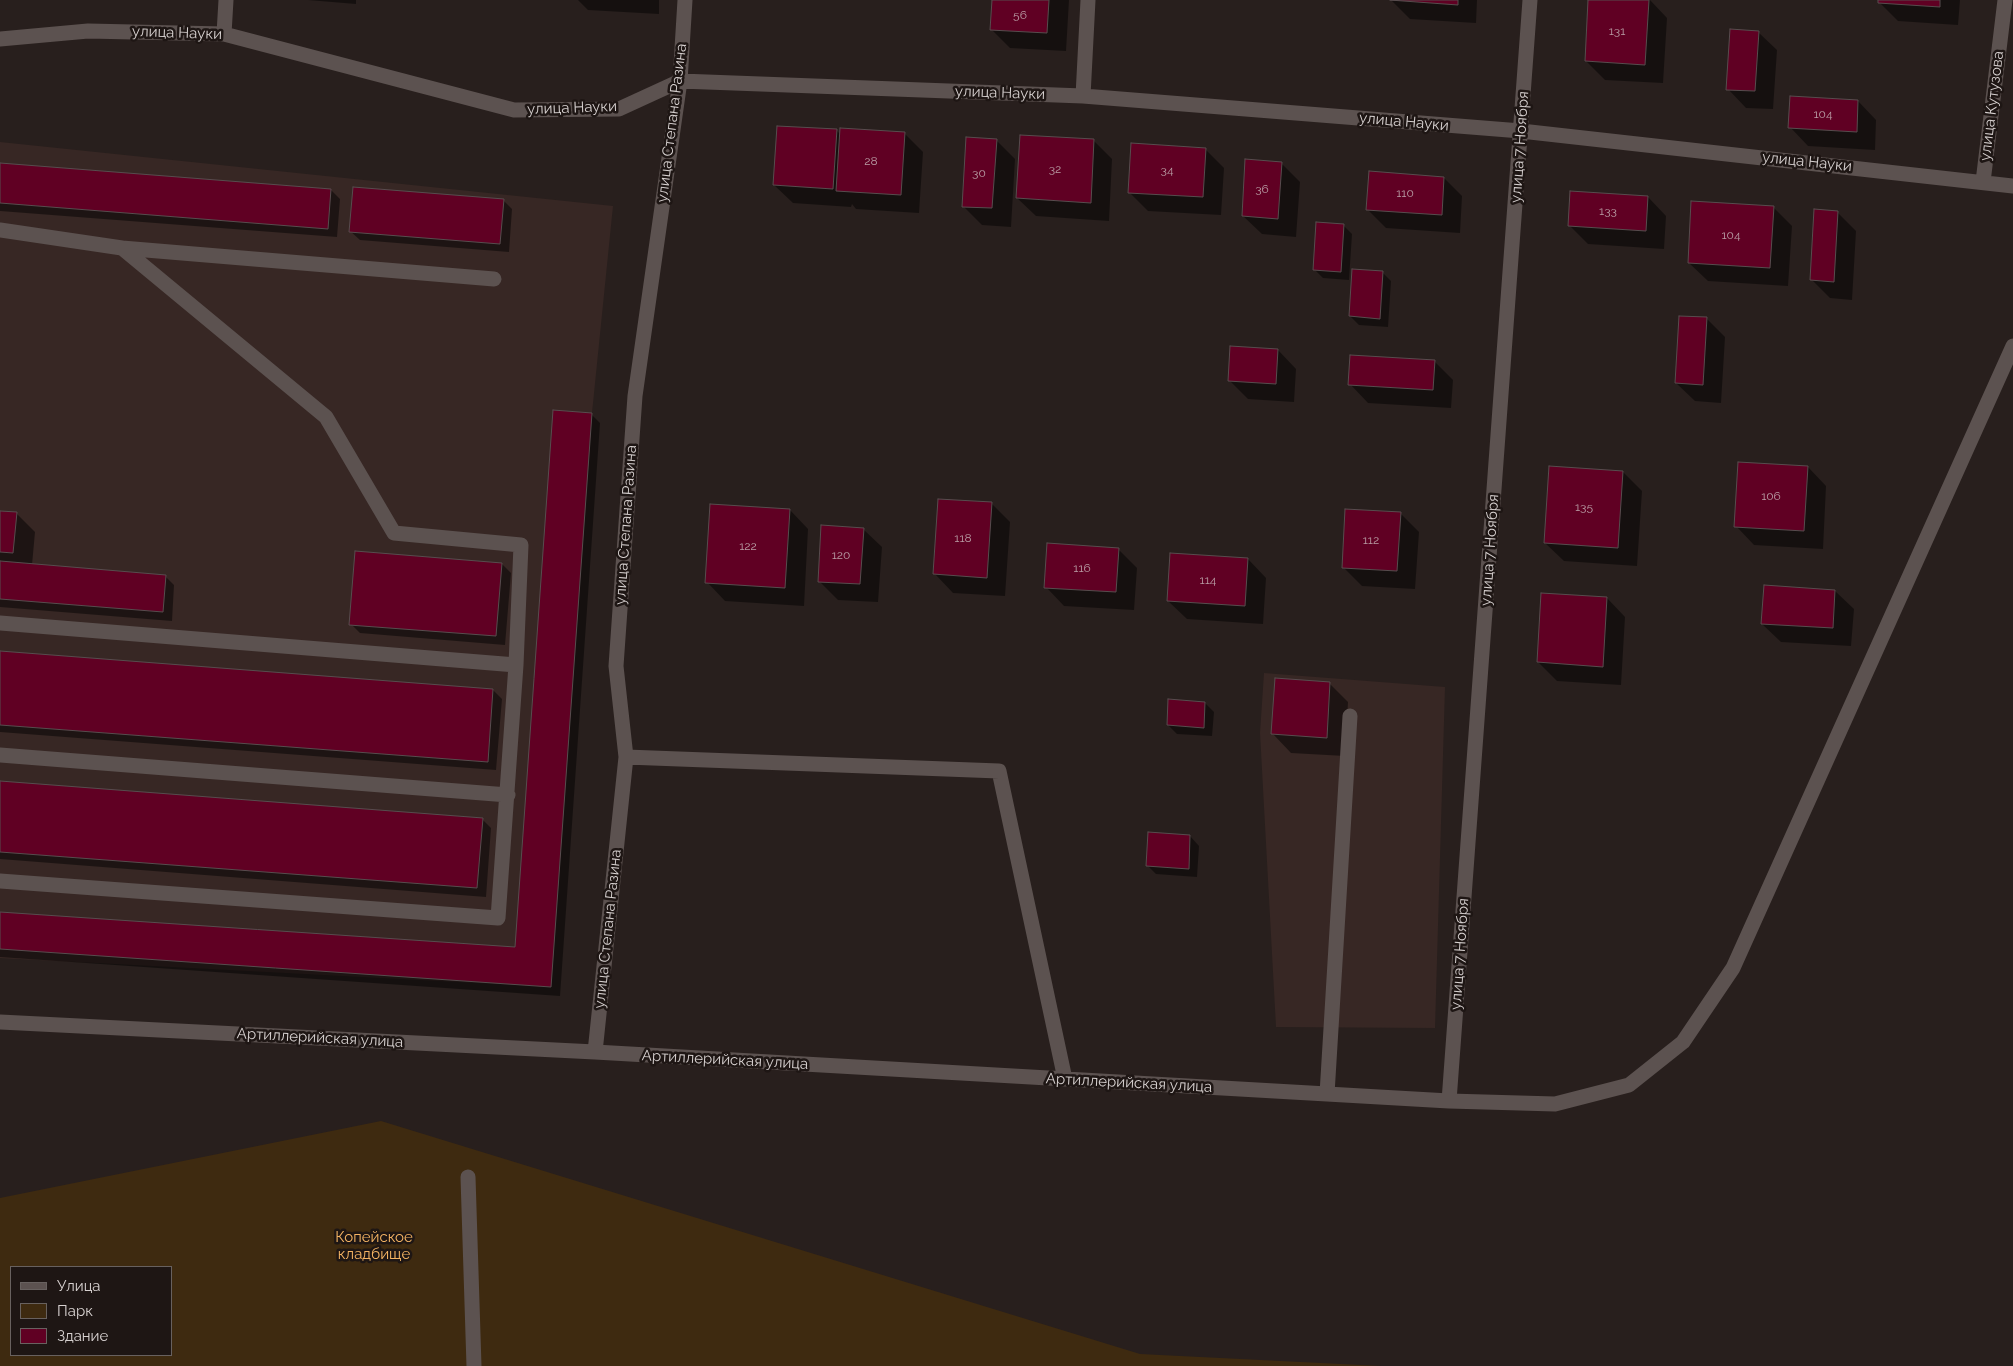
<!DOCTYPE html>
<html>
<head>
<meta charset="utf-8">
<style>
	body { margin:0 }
	#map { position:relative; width:2013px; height:1366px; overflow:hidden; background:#281f1d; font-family:Raleway,sans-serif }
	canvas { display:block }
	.legend { position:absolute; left:10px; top:1266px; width:162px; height:90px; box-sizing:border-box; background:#1e1614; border:1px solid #68615f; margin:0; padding:6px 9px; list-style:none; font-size:15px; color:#d7d1d0 }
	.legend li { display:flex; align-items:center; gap:10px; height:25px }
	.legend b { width:25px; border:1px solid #68615f }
</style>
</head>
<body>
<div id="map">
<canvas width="2013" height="1366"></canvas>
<ul class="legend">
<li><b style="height:6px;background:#5c5250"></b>Улица</li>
<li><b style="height:14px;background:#3e2a10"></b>Парк</li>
<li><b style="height:14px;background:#600023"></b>Здание</li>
</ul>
</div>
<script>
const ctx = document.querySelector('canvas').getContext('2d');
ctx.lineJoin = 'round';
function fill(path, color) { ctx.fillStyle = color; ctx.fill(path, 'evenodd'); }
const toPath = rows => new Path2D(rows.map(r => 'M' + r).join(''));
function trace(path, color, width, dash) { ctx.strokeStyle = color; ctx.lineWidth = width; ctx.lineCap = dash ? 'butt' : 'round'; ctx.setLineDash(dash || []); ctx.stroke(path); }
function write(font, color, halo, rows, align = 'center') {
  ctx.font = font + ' Raleway,sans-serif'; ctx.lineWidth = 5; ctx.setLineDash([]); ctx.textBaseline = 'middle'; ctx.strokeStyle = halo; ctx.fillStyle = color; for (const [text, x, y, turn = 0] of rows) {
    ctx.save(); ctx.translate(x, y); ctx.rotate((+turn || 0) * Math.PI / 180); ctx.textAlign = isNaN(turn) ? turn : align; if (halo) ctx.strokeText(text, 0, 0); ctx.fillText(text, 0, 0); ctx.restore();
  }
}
fill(toPath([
	[0,142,613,206,592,413,551,987,0,958],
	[1264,673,1445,687,1435,1028,1276,1027,1260,733]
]), '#372724');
fill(toPath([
	[381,1121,1140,1354,1381,1366,0,1366,0,1198],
	[11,1267,171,1267,171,1355,11,1355]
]), '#3e2a10');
fill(toPath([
	[308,0,356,0,356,4],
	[578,0,659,0,659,14,588,10],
	[993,0,1069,0,1066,51,1010,48,991,29],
	[1391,0,1477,0,1476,23,1410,19],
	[1590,0,1650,0,1667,18,1663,83,1605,80,1586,61],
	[1879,0,1960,0,1958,25,1898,21,1879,2],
	[1758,32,1777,50,1773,109,1746,108,1728,89],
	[1858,101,1876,120,1875,150,1808,146,1790,127],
	[837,131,841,135,904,133,923,152,919,213,856,209,852,204,851,207,793,203,774,185],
	[996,140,1015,159,1011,227,982,225,963,206],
	[1094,141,1112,159,1109,221,1036,216,1017,198],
	[1205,149,1224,168,1221,215,1148,211,1129,192],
	[1281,163,1300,182,1296,237,1262,234,1243,216],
	[0,164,331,190,340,199,337,237,0,211],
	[1444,178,1462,196,1460,233,1386,228,1367,209],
	[1648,197,1666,216,1664,249,1588,244,1569,225],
	[503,200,512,209,509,252,360,240,350,231],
	[1773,207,1792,226,1788,286,1708,281,1689,263],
	[1838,213,1856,231,1852,300,1830,298,1811,279],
	[1343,225,1352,234,1349,280,1323,278,1314,269],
	[1382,272,1391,281,1388,327,1359,325,1350,316],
	[1706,318,1725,337,1721,403,1695,401,1676,383],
	[1278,350,1296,369,1294,402,1248,399,1229,380],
	[1434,361,1453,380,1451,408,1368,403,1350,384],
	[591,414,600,423,560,996,0,957,0,913,516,949],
	[1808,467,1826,486,1823,549,1754,545,1736,526],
	[1623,472,1642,491,1637,566,1564,561,1545,543],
	[991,503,1010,522,1005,596,953,593,935,574],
	[790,510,808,529,804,606,725,601,707,582],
	[0,512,16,513,35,532,32,565,165,576,174,585,172,621,0,607],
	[1400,513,1419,532,1415,589,1362,586,1343,567],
	[863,529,882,547,878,602,838,600,819,581],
	[1118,549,1137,568,1134,610,1064,606,1046,587],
	[1248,559,1266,578,1263,624,1187,619,1168,601],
	[502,564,511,573,505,645,360,633,351,624],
	[1835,591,1854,609,1851,646,1781,642,1762,624],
	[1607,598,1625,617,1621,685,1557,681,1538,662],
	[0,652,493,690,502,699,496,770,0,732],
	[1330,684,1348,702,1345,756,1291,753,1273,734],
	[1205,703,1214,712,1212,736,1177,734,1168,725],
	[0,782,482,819,491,828,486,897,0,859],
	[1190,836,1199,846,1197,877,1156,874,1147,865]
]), '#0007');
const building = toPath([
	[992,0,1049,0,1047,33,990,30,992,0],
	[1390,0,1458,0,1458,5,1390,0],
	[1588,0,1649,0,1645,65,1585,61,1588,0],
	[1878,0,1940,0,1940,7,1878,3,1878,0],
	[1730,29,1759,31,1755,91,1726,90,1730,29],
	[1790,96,1858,100,1857,132,1788,128,1790,96],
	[777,126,837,129,833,189,773,185,777,126],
	[840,128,905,132,901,195,836,191,840,128],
	[1020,135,1094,139,1091,203,1016,198,1020,135],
	[966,137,997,139,992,208,962,207,966,137],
	[1131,143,1206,148,1203,197,1128,193,1131,143],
	[1245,159,1282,162,1278,219,1242,216,1245,159],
	[0,163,331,189,328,229,0,203,0,163],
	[1369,171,1444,177,1442,215,1366,210,1369,171],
	[353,187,504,199,500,244,349,232,353,187],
	[1570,191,1648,196,1646,231,1568,226,1570,191],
	[1691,201,1774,206,1770,268,1688,263,1691,201],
	[1814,209,1838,211,1834,282,1810,280,1814,209],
	[1316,222,1344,224,1341,272,1313,270,1316,222],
	[1352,269,1383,271,1380,319,1349,316,1352,269],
	[1679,316,1707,317,1703,385,1675,383,1679,316],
	[1230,346,1278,349,1276,384,1228,381,1230,346],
	[1350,355,1435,360,1433,390,1348,385,1350,355],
	[553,410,592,413,551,987,0,949,0,912,515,947,553,410],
	[1738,462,1808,466,1804,531,1734,527,1738,462],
	[1549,466,1623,471,1618,548,1544,543,1549,466],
	[938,499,992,502,987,578,933,574,938,499],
	[710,504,790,509,785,588,705,583,710,504],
	[1345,509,1401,512,1397,571,1342,568,1345,509],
	[0,511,17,512,13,553,0,552,0,511],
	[821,525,864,528,860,584,818,582,821,525],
	[1047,543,1119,548,1116,592,1044,588,1047,543],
	[355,551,502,563,496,636,349,625,355,551],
	[1170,553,1248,558,1245,606,1167,601,1170,553],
	[0,561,166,575,163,612,0,599,0,561],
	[1764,585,1835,590,1833,628,1761,624,1764,585],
	[1541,593,1607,597,1603,667,1537,662,1541,593],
	[0,651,493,689,488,762,0,725,0,651],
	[1275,678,1330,682,1327,738,1271,734,1275,678],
	[1168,699,1205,702,1204,728,1167,725,1168,699],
	[0,781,483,818,477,888,0,852,0,781],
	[1148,832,1190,835,1189,869,1146,866,1148,832]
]);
fill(building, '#600023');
trace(building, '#574d4e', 1);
trace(toPath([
	[224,34,226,0],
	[0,39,88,31,224,34,514,110,619,109,680,81,1083,96,1521,131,2013,186],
	[1083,96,1088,0],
	[1983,182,2005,0],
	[0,230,122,248,326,417,394,533,521,545,516,665,498,918,0,881],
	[122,248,494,279],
	[0,623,516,665],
	[0,755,508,795],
	[626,757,999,771,1065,1079],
	[0,1022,595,1052,1449,1101,1555,1104,1629,1085,1683,1042,1733,968,2013,346],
	[595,1052,626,757,616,666,635,396,680,81,685,0],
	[1327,1094,1350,716],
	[1449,1101,1530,0],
	[468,1177,474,1366]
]), '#5c5250', 15);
write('12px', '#b99da5', null, [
	["56",1020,15],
	["131",1617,31],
	["104",1823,114],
	["28",871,161],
	["32",1055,169],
	["34",1167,170],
	["30",979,173],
	["36",1262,189],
	["110",1405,193],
	["133",1608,211],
	["104",1731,235],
	["106",1771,496],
	["135",1584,507],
	["118",963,538],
	["112",1371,540],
	["122",748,546],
	["120",841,555],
	["116",1082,568],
	["114",1208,580]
]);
write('15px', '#d7d1d0', '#1e1614', [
	["улица Науки",177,33,2],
	["улица Науки",1000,93,2],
	["улица Кутузова",1992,106,-83],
	["улица Науки",572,108,-2],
	["улица Науки",1404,122,5],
	["улица Степана Разина",672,123,-83],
	["улица 7 Ноября",1520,147,-86],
	["улица Науки",1807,162,6],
	["улица Степана Разина",626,525,-86],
	["улица 7 Ноября",1490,550,-86],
	["улица Степана Разина",608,929,-84],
	["улица 7 Ноября",1460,954,-86],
	["Артиллерийская улица",320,1038,3],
	["Артиллерийская улица",725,1060,3],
	["Артиллерийская улица",1129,1083,3]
]);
write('15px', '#f5b463', '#1e1614', [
	["Копейское",374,1237],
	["кладбище",374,1254]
]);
</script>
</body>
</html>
